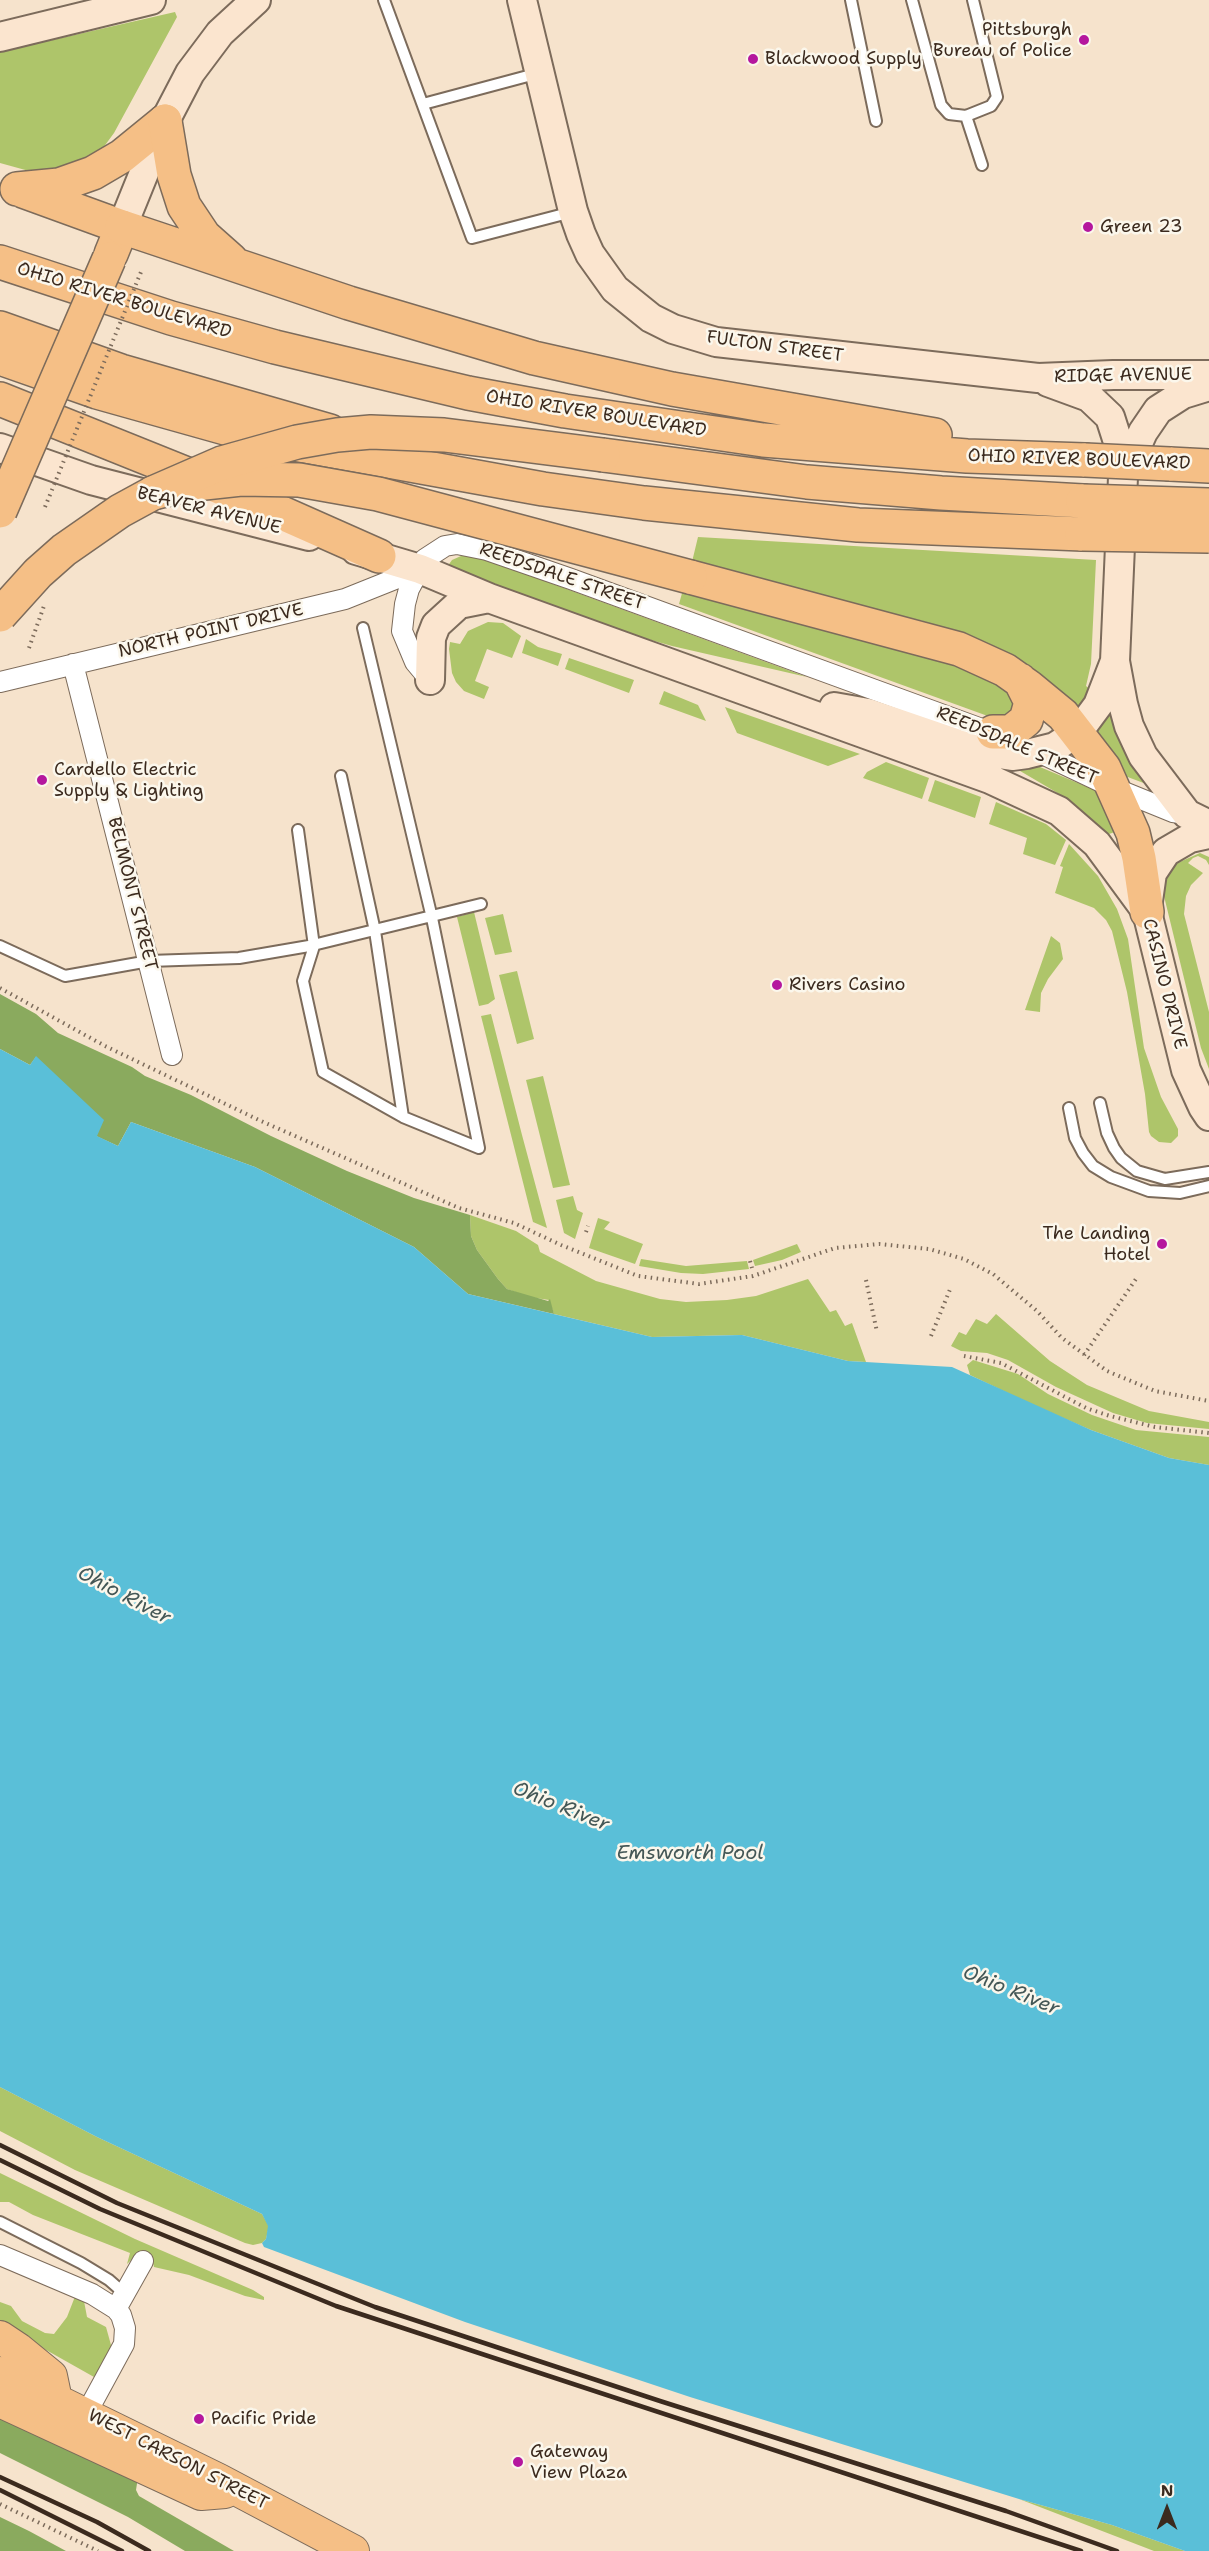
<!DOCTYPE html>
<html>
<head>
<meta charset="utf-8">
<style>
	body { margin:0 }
	#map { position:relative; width:1209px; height:2551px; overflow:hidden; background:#f6e3cc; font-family:"Shantell Sans",sans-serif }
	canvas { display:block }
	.north { position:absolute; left:1137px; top:2479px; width:60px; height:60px; -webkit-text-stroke:4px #fbf7ec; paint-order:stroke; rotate:0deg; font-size:16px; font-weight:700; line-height:24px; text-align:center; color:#3b2a1e }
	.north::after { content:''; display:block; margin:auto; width:21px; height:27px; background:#3b2a1e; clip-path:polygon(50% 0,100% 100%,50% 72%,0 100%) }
</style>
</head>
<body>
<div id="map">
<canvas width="1209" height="2551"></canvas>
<div class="north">N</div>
</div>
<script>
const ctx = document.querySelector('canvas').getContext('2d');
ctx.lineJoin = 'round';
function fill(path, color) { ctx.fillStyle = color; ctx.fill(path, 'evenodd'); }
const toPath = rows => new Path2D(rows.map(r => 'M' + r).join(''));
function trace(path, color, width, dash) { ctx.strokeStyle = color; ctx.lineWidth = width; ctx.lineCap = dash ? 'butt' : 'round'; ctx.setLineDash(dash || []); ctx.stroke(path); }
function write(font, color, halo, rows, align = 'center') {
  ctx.font = font + ' "Shantell Sans",sans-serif'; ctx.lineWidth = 5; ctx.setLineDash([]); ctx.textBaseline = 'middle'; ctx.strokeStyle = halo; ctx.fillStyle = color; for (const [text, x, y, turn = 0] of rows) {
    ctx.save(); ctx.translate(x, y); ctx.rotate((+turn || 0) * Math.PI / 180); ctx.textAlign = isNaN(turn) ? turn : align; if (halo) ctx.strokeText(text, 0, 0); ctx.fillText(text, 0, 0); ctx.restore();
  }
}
fill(toPath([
	[175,12,177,17,114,133,100,152,78,167,29,171,0,163,0,52],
	[698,537,1096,560,1091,664,1086,686,1091,690,1079,712,953,631,923,621,691,566],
	[461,556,471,556,512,569,807,677,672,646,630,634,447,567,452,560],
	[684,586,947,660,1003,683,1019,710,996,719,679,604],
	[488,622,503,623,521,636,512,658,487,649,475,681,489,687,484,699,464,691,456,682,452,673,449,649,450,642,460,644,468,631],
	[526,639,538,647,562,654,558,666,522,653],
	[569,658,634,680,629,693,565,669],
	[664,691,698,705,706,721,659,704],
	[725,707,860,754,828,766,737,733],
	[1113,707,1149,785,1125,776,1097,733],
	[886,762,929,778,922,799,863,778,867,772],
	[1040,767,1104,794,1121,830,1106,835,1095,822,1061,795,1015,768],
	[935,780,981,797,975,818,928,801],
	[996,802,1046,824,1066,840,1055,865,1023,854,1027,838,989,824],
	[1069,844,1098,876,1117,909,1128,939,1144,1048,1161,1097,1178,1129,1178,1136,1171,1143,1159,1142,1151,1136,1149,1132,1145,1094,1127,992,1112,931,1106,920,1094,908,1055,893,1063,867,1060,866],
	[1200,853,1209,857,1209,865,1206,860,1198,856,1193,858,1188,863,1203,873,1191,885,1186,896,1184,914,1209,1012,1209,1069,1201,1048,1163,892,1164,882,1175,864],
	[474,912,495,999,488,1004,479,1006,457,917],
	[503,914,512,952,495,955,485,918],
	[1051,936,1060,943,1063,959,1048,979,1041,993,1040,1012,1025,1010],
	[517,971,534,1039,517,1044,499,975],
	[491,1014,522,1135,547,1228,533,1222,481,1016],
	[543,1076,570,1185,553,1188,526,1080],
	[573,1196,577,1210,583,1213,575,1239,564,1233,556,1200],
	[470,1215,516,1231,538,1245,540,1252,596,1281,660,1299,686,1302,727,1300,756,1296,808,1279,830,1312,836,1310,845,1326,852,1323,866,1362,848,1361,742,1335,652,1337,554,1314,549,1300,529,1297,507,1289,498,1279,477,1250,471,1236],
	[598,1218,610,1222,604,1229,643,1244,635,1264,589,1248],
	[797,1244,801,1252,782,1260,755,1266,753,1260],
	[641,1259,686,1266,747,1261,749,1269,703,1274,681,1273,639,1266],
	[996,1314,1050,1361,1087,1385,1149,1411,1209,1422,1209,1429,1147,1423,1113,1413,1056,1387,1008,1360,987,1353,961,1351,951,1346,959,1332,966,1335,976,1319,987,1324],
	[973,1360,1018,1374,1048,1394,1092,1415,1136,1430,1209,1437,1209,1465,1169,1458,1091,1430,1035,1406,970,1375,967,1365],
	[0,2087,97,2137,262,2214,269,2226,266,2239,262,2243,253,2245,245,2243,75,2170,0,2131],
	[0,2173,135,2239,253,2290,264,2297,264,2300,245,2296,189,2275,154,2267,152,2257,146,2251,141,2251,127,2264,130,2253,33,2215,9,2202,0,2202],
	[76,2294,84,2301,87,2317,106,2327,111,2345,111,2355,94,2377,0,2324,0,2302,11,2306,22,2321,45,2333,54,2334,67,2317],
	[1019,2499,1112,2525,1185,2551,1154,2551]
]), '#aec56a');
fill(toPath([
	[0,994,36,1014,58,1033,132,1067,145,1076,191,1095,271,1136,347,1171,414,1198,470,1215,471,1236,477,1250,498,1279,507,1289,548,1301,550,1299,554,1314,468,1294,414,1247,255,1167,131,1122,118,1146,96,1136,36,1057,30,1065,0,1049],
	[0,2405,138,2477,136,2490,139,2496,234,2551,185,2551,128,2517,0,2453],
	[0,2517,29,2531,66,2551,0,2551]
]), '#8aaa5e');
fill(toPath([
	[0,1049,30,1065,36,1056,104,1120,97,1136,118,1146,131,1122,255,1167,414,1247,468,1294,652,1337,742,1335,848,1361,952,1367,1091,1430,1169,1458,1209,1465,1209,2551,1185,2551,1112,2525,1019,2499,690,2397,465,2322,264,2247,262,2243,266,2239,268,2226,262,2214,97,2137,0,2087]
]), '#5abfd8');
const service = toPath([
	[384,0,472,238,572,212],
	[851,0,876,121],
	[912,0,941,105,949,114,966,116,991,106,997,97,973,0],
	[423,104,539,73],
	[966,116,982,165],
	[341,776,375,931,403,1117,479,1148,432,918,363,628],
	[298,830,314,946,303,981,323,1072,403,1117],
	[0,946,65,976,149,961,239,958,309,946,481,904],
	[1100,1103,1107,1133,1114,1148,1121,1158,1137,1171,1165,1179,1209,1172],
	[1069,1108,1075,1138,1083,1153,1093,1166,1111,1177,1149,1191,1180,1193,1209,1186],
	[0,2222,81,2263,109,2280,125,2294]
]);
const minor = toPath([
	[73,664,172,1055],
	[430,680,415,662,402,631,405,604,409,589,425,559,445,546,457,544,487,550,571,579,1001,736],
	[0,682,345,599,420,569],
	[1034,750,1114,788,1173,812,1187,814],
	[0,2255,92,2294,116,2309,121,2315,125,2328,124,2344,86,2414],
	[116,2309,143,2261]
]);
const secondary = toPath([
	[522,0,573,211,581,234,590,254,615,289,651,318,673,329,716,342,1038,378,1113,375,1209,375],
	[0,37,151,0],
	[122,227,165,121,190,73,220,33,256,0],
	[1048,382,1089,397,1110,417,1118,442,1123,477,1115,661,1123,704,1129,726,1143,756,1187,814,1209,825],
	[0,448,91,480,309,536],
	[1123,477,1143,432,1158,410,1183,394,1209,386],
	[356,550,420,569,489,598,990,779,1059,811,1097,844,1147,912,1186,1070,1203,1107,1209,1116],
	[430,680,431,638,436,625,459,604,489,598],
	[834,707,868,713,979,751,1012,756,1027,754,1055,747,1078,732,1098,705,1115,661],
	[1148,901,1152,873,1166,852,1190,838,1209,834]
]);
const primary = toPath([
	[0,2337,18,2349,51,2376,56,2400],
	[0,2373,219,2480,353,2551],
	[0,2401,201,2494,225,2492]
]);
const trunk = toPath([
	[17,189,59,185,93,173,122,156,165,121],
	[23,191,122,227,111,254],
	[690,577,959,649,1005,670,1029,687,1063,715,1104,768,1133,833,1139,858,1147,912],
	[993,732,1011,732,1026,720,1031,702,1020,680]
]);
const motorway = toPath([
	[165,121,174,175,184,206,204,236,231,260],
	[122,227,349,303,534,358,672,389,935,435],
	[0,262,171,318,275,347,468,393,565,411,763,440,967,456,1085,460],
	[0,328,121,371,330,431],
	[0,358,97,392,261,438,543,489,644,503,858,525,1082,534],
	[0,399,264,505,379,556],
	[603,455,807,482,941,493,1083,501],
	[1170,464,1209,466]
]);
trace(service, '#7c6b5b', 14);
trace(minor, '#7c6b5b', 22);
trace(secondary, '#7c6b5b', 32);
trace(primary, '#7c6b5b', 34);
trace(trunk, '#7c6b5b', 36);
trace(motorway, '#7c6b5b', 36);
trace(toPath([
	[29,648,44,606],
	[0,988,105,1046,261,1121,459,1208,514,1223,561,1245,638,1276,699,1284,753,1276,835,1248,879,1244,929,1249,964,1259,993,1274,1037,1311,1062,1338,1107,1371,1155,1391,1209,1401],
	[586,1232,588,1226],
	[750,1261,752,1268],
	[866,1280,877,1332],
	[931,1336,951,1287],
	[1084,1355,1136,1279],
	[964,1356,1001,1363,1086,1408,1110,1416,1155,1427,1209,1433],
	[0,2504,98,2551]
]), '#7c6b5b', 4, [1.5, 4.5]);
trace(service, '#fff', 10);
trace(minor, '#fff', 20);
trace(secondary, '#fbe5cf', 28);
trace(primary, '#f5bf86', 32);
trace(trunk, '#f5bf86', 33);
trace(motorway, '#f5bf86', 33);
trace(toPath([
	[0,2145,117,2203,375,2307,660,2401,1006,2511,1117,2551],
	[0,2160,100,2209,336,2306,1081,2551],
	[0,2477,97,2522,149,2551],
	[0,2490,122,2551]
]), '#3b2a1e', 4.5);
const trunkBridge = toPath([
	[0,511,109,259],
	[0,615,38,573,64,550,120,511,153,493,186,485,241,479,299,480,378,494,690,577]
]);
const motorwayBridge = toPath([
	[1085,460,1170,464],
	[153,493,222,463,297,442,337,435,371,432,444,435,603,455],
	[1083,501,1209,505],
	[1082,534,1209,536]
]);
trace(trunkBridge, '#7c6b5b', 36, []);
trace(motorwayBridge, '#7c6b5b', 36, []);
trace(toPath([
	[45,507,141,272]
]), '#7c6b5b', 4, [1.5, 4.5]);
trace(trunkBridge, '#f5bf86', 33);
trace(motorwayBridge, '#f5bf86', 33);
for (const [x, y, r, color] of [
	[1084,40,6,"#b5179e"],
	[753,59,6,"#b5179e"],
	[1088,227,6,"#b5179e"],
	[42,780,6,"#b5179e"],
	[777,985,6,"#b5179e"],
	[1162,1244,6,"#b5179e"],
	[199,2419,6,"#b5179e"],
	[518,2462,6,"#b5179e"]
]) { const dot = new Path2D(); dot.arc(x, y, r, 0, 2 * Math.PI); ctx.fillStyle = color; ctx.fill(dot); trace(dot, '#fbf7ec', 2); }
write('18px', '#3b2a1e', '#fbf7ec', [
	["Pittsburgh",1072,30,"right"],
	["Bureau of Police",1072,51,"right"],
	["Blackwood Supply",765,59],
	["Green 23",1100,227],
	["Cardello Electric",54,770],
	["Supply & Lighting",54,791],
	["Rivers Casino",789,985],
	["The Landing",1150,1234,"right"],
	["Hotel",1150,1255,"right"],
	["Pacific Pride",211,2419],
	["Gateway",530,2452],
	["View Plaza",530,2473]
], 'left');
write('18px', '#3b2a1e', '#fbf7ec', [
	["OHIO RIVER BOULEVARD",124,301,17],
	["FULTON STREET",775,347,8],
	["RIDGE AVENUE",1123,376,-1],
	["OHIO RIVER BOULEVARD",596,414,9],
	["OHIO RIVER BOULEVARD",1079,460,2],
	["BEAVER AVENUE",209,511,14],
	["REEDSDALE STREET",562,577,19],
	["NORTH POINT DRIVE",211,631,-13],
	["REEDSDALE STREET",1017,746,23],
	["BELMONT STREET",132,894,76],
	["CASINO DRIVE",1164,984,76],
	["WEST CARSON STREET",178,2460,27]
]);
write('italic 20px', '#445756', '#fbf7ec', [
	["Ohio River",124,1596,28],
	["Ohio River",561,1807,22],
	["Emsworth Pool",690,1854],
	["Ohio River",1011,1991,22]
]);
</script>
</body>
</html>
